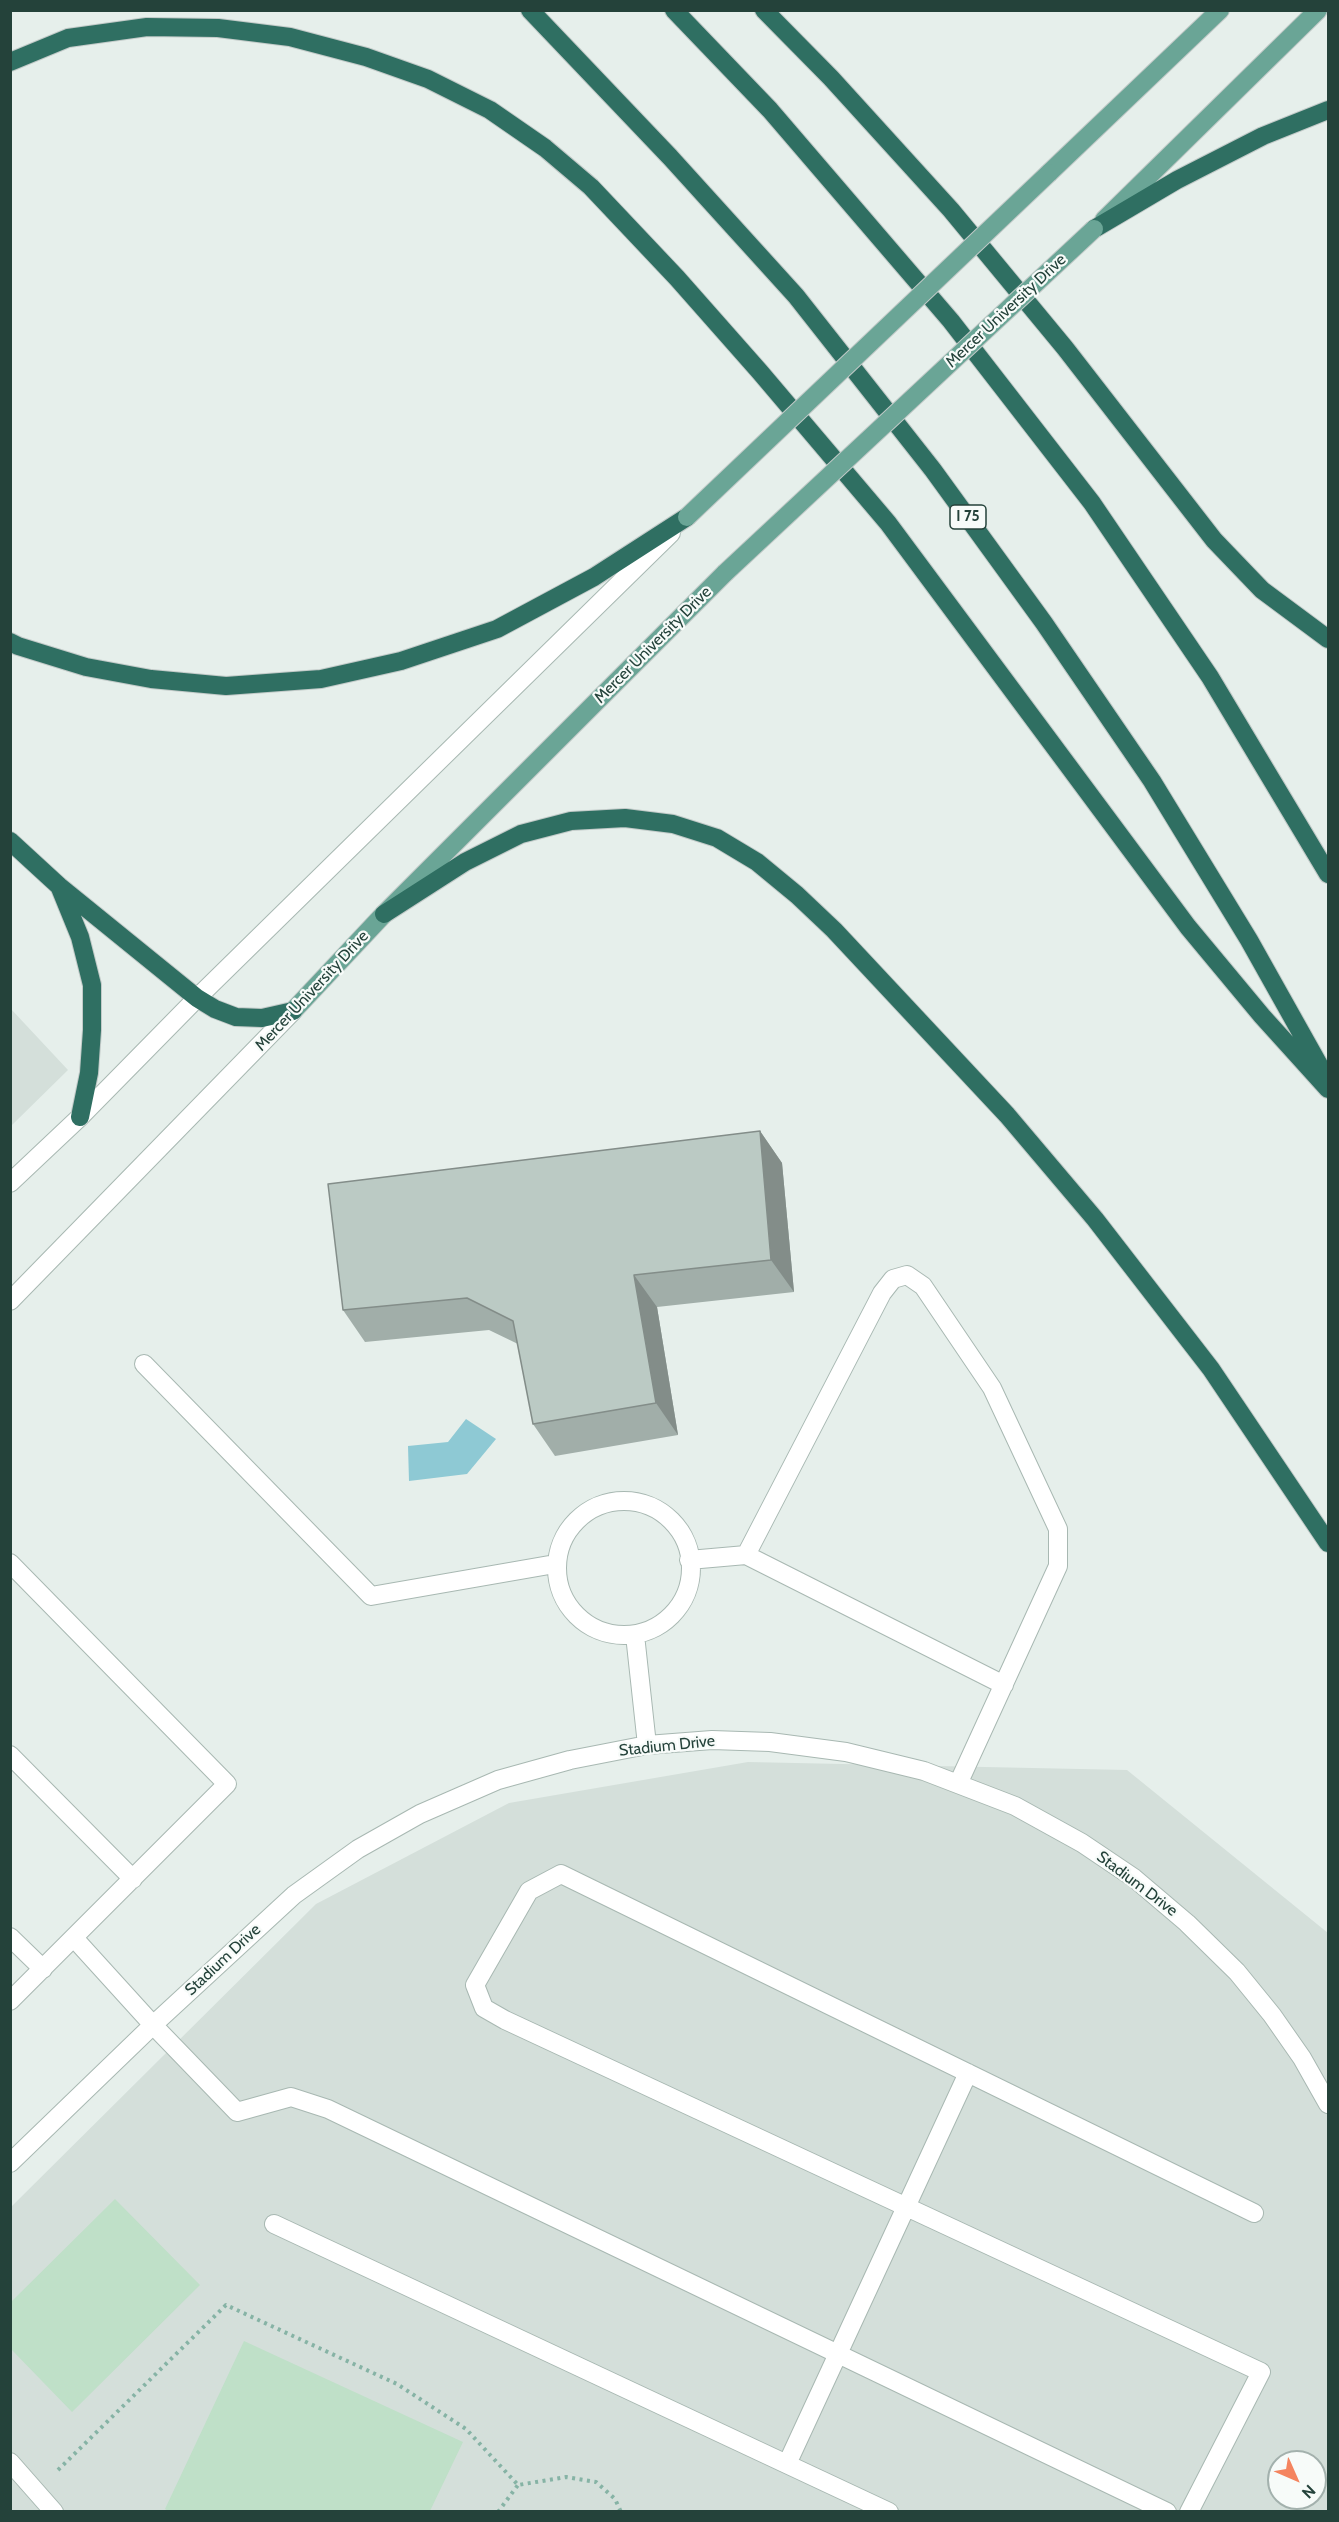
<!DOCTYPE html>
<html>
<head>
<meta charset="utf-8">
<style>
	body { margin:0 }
	#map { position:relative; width:1339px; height:2522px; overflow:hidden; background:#e6efeb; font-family:Cabin,sans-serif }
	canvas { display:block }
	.frame { position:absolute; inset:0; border:12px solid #24423a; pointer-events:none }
	.north { position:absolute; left:1267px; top:2450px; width:60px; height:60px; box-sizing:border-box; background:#f7fbf9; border:2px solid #a3b1ad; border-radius:50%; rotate:135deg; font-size:16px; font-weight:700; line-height:24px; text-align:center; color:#24423a }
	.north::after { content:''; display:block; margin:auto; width:21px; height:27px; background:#f4845f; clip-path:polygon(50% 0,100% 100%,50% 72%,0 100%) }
</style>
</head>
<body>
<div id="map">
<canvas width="1339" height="2522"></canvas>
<div class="frame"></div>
<div class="north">N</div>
</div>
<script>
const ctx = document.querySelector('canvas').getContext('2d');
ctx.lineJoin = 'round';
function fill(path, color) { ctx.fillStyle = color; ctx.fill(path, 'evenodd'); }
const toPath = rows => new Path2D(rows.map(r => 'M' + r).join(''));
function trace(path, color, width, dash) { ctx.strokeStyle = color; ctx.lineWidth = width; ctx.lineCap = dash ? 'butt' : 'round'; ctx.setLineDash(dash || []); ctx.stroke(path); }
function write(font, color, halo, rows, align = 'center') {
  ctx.font = font + ' Cabin,sans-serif'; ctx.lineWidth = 4.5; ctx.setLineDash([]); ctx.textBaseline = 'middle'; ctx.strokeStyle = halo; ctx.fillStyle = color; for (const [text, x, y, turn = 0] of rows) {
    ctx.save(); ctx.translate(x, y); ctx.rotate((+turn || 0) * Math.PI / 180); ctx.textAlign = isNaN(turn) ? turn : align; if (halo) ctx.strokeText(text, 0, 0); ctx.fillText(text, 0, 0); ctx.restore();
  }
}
fill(toPath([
	[11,1009,68,1070,11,1126],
	[748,1762,1127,1770,1328,1933,1328,2511,11,2512,11,2207,316,1904,509,1803],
	[1279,2462,1315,2462,1315,2498,1279,2498]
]), '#d4dfda');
fill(toPath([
	[115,2199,200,2285,72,2412,11,2349,11,2302],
	[244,2341,463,2442,430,2511,170,2512,165,2509]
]), '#bfe0c8');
fill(toPath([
	[466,1419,496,1439,467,1474,409,1481,408,1446,448,1442]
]), '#8ec9d4');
const minor = toPath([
	[10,1183,80,1117,197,998,671,533],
	[10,1301,293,1011],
	[144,1364,371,1596,555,1564],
	'557 1568a67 67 0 1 1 134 0a67 67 0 1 1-134 0Z',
	[746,1555,1004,1685],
	[689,1560,746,1555,882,1293,893,1279,907,1275,923,1286,992,1388,1058,1529,1058,1566,958,1784],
	[10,1563,227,1784,10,2001],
	[635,1635,647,1745],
	[10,1755,133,1879],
	[10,1937,43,1969],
	[74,1938,153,2025,237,2112,291,2097,328,2109,1167,2512],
	[10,2163,153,2025,294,1895,358,1849,420,1814,498,1780,570,1760,647,1745,712,1740,770,1742,846,1752,924,1771,1015,1806,1082,1843,1134,1878,1187,1923,1237,1972,1272,2015,1302,2058,1328,2104],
	[274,2224,889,2512],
	[10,2462,54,2512],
	[787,2464,968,2073],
	[1189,2512,1261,2372,505,2020,484,2008,475,1985,529,1891,561,1874,1254,2213]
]);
const major = toPath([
	[1049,173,1220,10],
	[1104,220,1318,10],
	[293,1011,384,914,725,573]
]);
const highway = toPath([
	[530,10,670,157,796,296,933,470,1044,623,1152,781,1249,940,1323,1072],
	[674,10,770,110,951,321,1092,503,1210,677,1328,874],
	[764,10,831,78,951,210,1065,348,1214,540,1262,590,1328,639],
	[10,62,68,38,147,27,218,28,290,37,366,57,428,79,490,110,545,148,591,187,677,278,760,372,888,523,1188,927,1262,1016,1328,1089],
	[1094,229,1177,180,1263,136,1328,110],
	[10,642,18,646,86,667,151,679,226,686,321,679,401,661,497,629,594,577,687,517],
	[10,841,59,886,197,998,215,1009,236,1017,262,1018,293,1011],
	[60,888,80,937,92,985,92,1030,89,1073,80,1117],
	[384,914,465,862,521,834,571,821,625,818,673,824,717,838,757,862,797,895,834,930,1007,1115,1095,1219,1211,1369,1328,1543]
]);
trace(minor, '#a8b8b2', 20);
trace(major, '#c2cac8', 20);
trace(highway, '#c2cac8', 20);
trace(toPath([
	[58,2470,226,2305,397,2384,466,2429,518,2485,566,2477,596,2482,615,2499,621,2512],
	[498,2512,518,2485]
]), '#86b3a5', 4, [3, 4.5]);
trace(minor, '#fff', 18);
trace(major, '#6aa596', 18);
trace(highway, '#2f6f62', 18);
const majorBridge = toPath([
	[687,517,1049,173],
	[725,573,1094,229]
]);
trace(majorBridge, '#c2cac8', 20, []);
trace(majorBridge, '#6aa596', 18);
fill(toPath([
	[760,1131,782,1163,794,1292,657,1307,678,1435,555,1456,533,1424,518,1344,489,1330,365,1342,343,1310]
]), '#a1aea9');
fill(toPath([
	[760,1131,782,1163,794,1292,771,1260],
	[634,1275,657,1307,678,1435,656,1403]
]), '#838d89');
const building = toPath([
	[760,1131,771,1260,634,1275,656,1403,533,1424,513,1321,467,1298,343,1310,328,1184,760,1131]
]);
fill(building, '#bbcac4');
trace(building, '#838d89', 1.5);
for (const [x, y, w] of [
	[968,517,36]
]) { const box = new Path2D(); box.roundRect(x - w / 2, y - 12, w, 24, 4.5); ctx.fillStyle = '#f7fbf9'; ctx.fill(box); trace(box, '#24423a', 1.5); }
write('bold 15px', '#24423a', null, [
	["I 75",968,517]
]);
write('16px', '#24423a', '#f7fbf9', [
	["Mercer University Drive",1006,311,-43],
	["Mercer University Drive",653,645,-45],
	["Mercer University Drive",312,991,-47],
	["Stadium Drive",667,1746,-6],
	["Stadium Drive",1137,1884,37],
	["Stadium Drive",223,1960,-43]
]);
</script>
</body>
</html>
